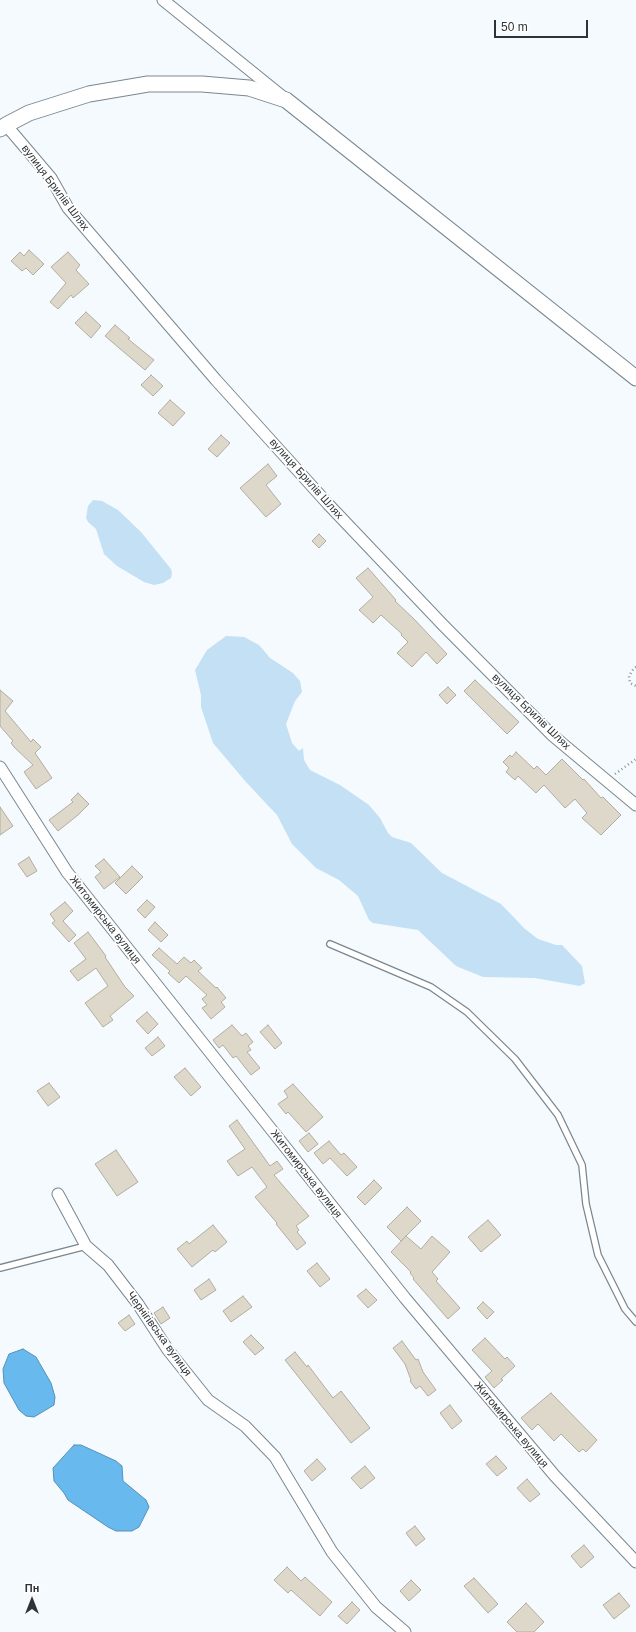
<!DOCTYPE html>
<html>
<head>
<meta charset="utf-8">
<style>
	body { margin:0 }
	#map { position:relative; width:636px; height:1632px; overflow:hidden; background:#f4fafe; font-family:Helvetica,sans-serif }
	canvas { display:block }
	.north { position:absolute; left:12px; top:1580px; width:40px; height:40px; -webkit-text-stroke:3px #fff; paint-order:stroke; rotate:0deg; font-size:11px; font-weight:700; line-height:16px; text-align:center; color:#2d3337 }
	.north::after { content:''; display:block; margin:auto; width:14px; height:18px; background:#2d3337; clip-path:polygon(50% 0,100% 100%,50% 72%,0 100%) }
	.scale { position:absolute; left:494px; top:20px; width:94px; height:18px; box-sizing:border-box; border:2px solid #2d3337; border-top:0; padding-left:5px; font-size:12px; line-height:14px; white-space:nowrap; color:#2d3337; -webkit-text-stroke:3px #fff; paint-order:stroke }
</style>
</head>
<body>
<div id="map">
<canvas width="636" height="1632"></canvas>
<div class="north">Пн</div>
<div class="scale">50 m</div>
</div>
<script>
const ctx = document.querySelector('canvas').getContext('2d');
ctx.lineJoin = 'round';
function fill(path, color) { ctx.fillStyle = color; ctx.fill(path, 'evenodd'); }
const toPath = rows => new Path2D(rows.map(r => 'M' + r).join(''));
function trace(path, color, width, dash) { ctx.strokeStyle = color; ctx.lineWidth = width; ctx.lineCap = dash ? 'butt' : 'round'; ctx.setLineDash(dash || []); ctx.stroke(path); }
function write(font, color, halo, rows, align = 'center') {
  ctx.font = font + ' Helvetica,sans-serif'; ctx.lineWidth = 3.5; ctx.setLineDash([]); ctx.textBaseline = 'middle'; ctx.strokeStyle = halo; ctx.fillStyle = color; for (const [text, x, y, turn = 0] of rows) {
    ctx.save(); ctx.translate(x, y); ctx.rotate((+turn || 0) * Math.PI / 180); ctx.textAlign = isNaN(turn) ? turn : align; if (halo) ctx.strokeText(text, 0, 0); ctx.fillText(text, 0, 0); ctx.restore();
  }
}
fill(toPath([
	[93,500,102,501,118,510,141,532,171,569,172,573,171,578,163,583,154,585,144,582,117,566,104,554,96,529,88,522,86,518,88,506],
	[226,636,244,637,259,645,270,658,293,673,300,681,302,692,295,701,286,724,292,743,299,751,303,748,304,760,310,770,340,785,369,805,380,818,388,833,392,837,411,843,442,873,501,904,525,929,538,939,556,945,562,945,582,966,585,983,580,986,535,978,483,977,456,966,418,930,373,923,369,920,358,896,339,880,316,868,292,844,277,815,246,782,213,743,201,707,201,695,195,670,207,650]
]), '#c4e0f4');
const water = toPath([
	[23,1349,36,1357,51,1383,55,1397,54,1405,34,1417,26,1416,19,1410,4,1383,3,1369,9,1354,23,1349],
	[74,1445,81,1445,116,1461,122,1466,123,1481,146,1500,149,1507,139,1527,132,1531,116,1531,108,1527,68,1500,64,1493,54,1481,53,1468,74,1445]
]);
fill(water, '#68b9ed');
trace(water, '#5691b6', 1);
const building = toPath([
	[29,250,44,264,33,275,26,268,22,271,11,261,20,252,24,256,29,250],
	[68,252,80,265,76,270,89,284,73,298,71,295,58,309,50,302,66,283,51,267,68,252],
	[86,312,101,326,91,338,75,323,86,312],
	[115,325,130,338,128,339,154,360,145,370,105,336,115,325],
	[151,375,163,386,153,396,141,385,151,375],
	[170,400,185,413,173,426,158,413,170,400],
	[221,435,230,443,217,457,208,449,221,435],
	[268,464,277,476,266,485,281,504,266,517,240,488,268,464],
	[319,534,326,541,319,548,312,541,319,534],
	[368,568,396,600,395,601,414,619,447,654,437,664,426,652,412,667,397,653,408,642,401,635,402,634,381,615,373,623,359,610,373,597,356,578,368,568],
	[475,680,519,722,507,734,464,691,475,680],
	[448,687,456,695,447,704,439,695,448,687],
	[0,690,13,701,5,711,31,742,33,739,41,747,35,753,52,778,36,789,24,772,33,765,14,747,11,743,13,741,0,726,0,690],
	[516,752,534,769,537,766,546,775,562,759,583,780,584,779,601,798,603,797,621,815,601,835,582,818,587,813,575,799,565,808,544,785,536,793,518,776,515,780,506,772,509,768,503,762,510,755,512,757,516,752],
	[78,793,89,804,78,815,58,831,49,820,73,802,71,800,78,793],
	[0,807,13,826,0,835,0,807],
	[29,857,37,871,27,877,18,864,29,857],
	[104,859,120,877,104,889,95,877,101,872,95,866,104,859],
	[132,866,143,877,126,894,115,883,132,866],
	[147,900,155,907,145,918,137,910,147,900],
	[65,902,73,911,63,921,76,935,69,942,52,923,55,921,50,914,65,902],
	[155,922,168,935,161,942,148,930,155,922],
	[88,932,106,956,105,957,125,987,134,996,110,1016,113,1020,103,1027,85,1003,108,986,96,968,78,981,70,971,86,959,74,943,88,932],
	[159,948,177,964,184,957,191,963,194,960,202,968,198,971,216,988,217,987,226,998,221,1002,225,1007,211,1019,202,1008,207,1005,202,999,207,995,186,976,179,983,168,973,170,971,152,955,159,948],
	[147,1012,158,1024,148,1034,136,1021,147,1012],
	[232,1025,242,1036,246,1033,253,1042,248,1046,251,1050,247,1052,260,1068,251,1075,236,1056,233,1058,223,1045,219,1048,213,1040,232,1025],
	[268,1025,282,1043,275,1049,260,1032,268,1025],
	[158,1037,165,1046,152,1056,145,1048,158,1037],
	[185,1068,201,1087,191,1096,174,1077,185,1068],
	[49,1083,60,1097,48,1106,37,1091,49,1083],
	[293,1084,323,1117,306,1132,288,1112,286,1114,278,1104,288,1097,284,1091,293,1084],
	[237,1120,270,1166,277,1161,283,1169,274,1175,309,1216,296,1226,299,1230,297,1232,306,1243,297,1250,276,1224,277,1223,255,1197,267,1187,252,1167,238,1176,227,1161,245,1149,229,1126,237,1120],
	[309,1133,318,1144,308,1152,299,1141,309,1133],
	[329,1141,341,1155,344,1153,357,1167,347,1176,330,1158,323,1164,314,1153,329,1141],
	[116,1150,138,1182,117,1196,95,1164,116,1150],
	[374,1180,382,1188,365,1205,357,1197,374,1180],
	[407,1207,421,1221,401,1241,387,1227,407,1207],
	[488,1220,501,1235,481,1252,468,1237,488,1220],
	[213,1225,227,1242,215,1252,213,1250,192,1267,177,1249,187,1241,189,1244,213,1225],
	[406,1236,421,1249,432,1236,450,1252,432,1272,438,1279,436,1281,460,1308,448,1319,413,1279,414,1278,410,1273,411,1272,391,1252,406,1236],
	[317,1263,330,1279,320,1287,307,1271,317,1263],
	[209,1279,216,1290,201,1300,194,1290,209,1279],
	[366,1289,377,1300,368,1308,357,1296,366,1289],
	[243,1296,252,1307,231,1322,223,1311,243,1296],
	[483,1302,494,1312,487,1319,477,1308,483,1302],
	[163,1307,170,1318,161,1324,154,1313,163,1307],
	[129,1315,135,1324,125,1331,118,1323,129,1315],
	[251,1335,264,1348,255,1355,243,1342,251,1335],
	[485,1338,505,1359,507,1357,515,1366,501,1379,503,1380,494,1388,485,1377,492,1371,472,1350,485,1338],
	[402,1341,416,1360,418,1359,423,1372,436,1390,428,1396,420,1386,416,1389,410,1381,411,1380,405,1364,393,1348,402,1341],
	[295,1352,307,1367,308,1365,333,1398,341,1391,370,1428,351,1443,285,1360,295,1352],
	[551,1393,597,1440,586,1452,583,1449,579,1452,561,1434,554,1441,538,1424,532,1430,521,1418,551,1393],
	[450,1405,462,1421,452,1429,440,1413,450,1405],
	[496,1456,507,1468,497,1476,486,1464,496,1456],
	[317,1459,326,1469,312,1481,304,1471,317,1459],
	[365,1466,375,1478,361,1489,351,1478,365,1466],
	[527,1479,540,1494,530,1502,517,1488,527,1479],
	[415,1526,425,1539,416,1546,406,1533,415,1526],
	[584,1545,594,1557,581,1568,571,1556,584,1545],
	[287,1567,301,1581,305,1577,332,1602,320,1616,291,1590,288,1593,274,1580,287,1567],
	[474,1578,498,1604,488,1613,464,1586,474,1578],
	[411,1580,421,1590,409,1601,400,1591,411,1580],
	[619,1593,630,1606,614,1619,603,1605,619,1593],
	[352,1602,360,1610,347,1624,338,1616,352,1602],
	[526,1603,544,1622,534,1632,517,1632,507,1622,526,1603]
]);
fill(building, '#ddd8c9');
trace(building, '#b2ad9f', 1);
const lane = toPath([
	[330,944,431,987,467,1012,515,1059,558,1115,582,1165,586,1204,598,1255,625,1309,636,1322],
	[0,1268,86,1246]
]);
const street = toPath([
	[163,0,283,97],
	[6,125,51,178,68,208,216,380,328,504,443,625,552,735,636,805],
	[0,767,67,872,405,1298,555,1476,636,1562],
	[58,1194,86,1246,108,1265,138,1304,168,1350,208,1400,245,1426,275,1457,332,1552,376,1607,405,1632]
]);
const secondary = toPath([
	[0,129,6,125,29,113,89,94,148,84,202,84,249,88,286,100,636,378]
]);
trace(lane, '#7a8790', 8);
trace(street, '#7a8790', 13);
trace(secondary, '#7a8790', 17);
trace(toPath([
	[636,667,634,668,629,676,630,683,636,686],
	[615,774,636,759]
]), '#8c9296', 2.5, [1, 3]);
trace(lane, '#fff', 5.5);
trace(street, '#fff', 11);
trace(secondary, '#fff', 15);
write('11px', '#2d3337', '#fff', [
	["вулиця Брилів Шлях",55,188,53],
	["вулиця Брилів Шлях",306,479,48],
	["вулиця Брилів Шлях",531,712,44],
	["Житомирська вулиця",105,920,52],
	["Житомирська вулиця",306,1174,52],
	["Чернігівська вулиця",159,1334,54],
	["Житомирська вулиця",511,1425,50]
]);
</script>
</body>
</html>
